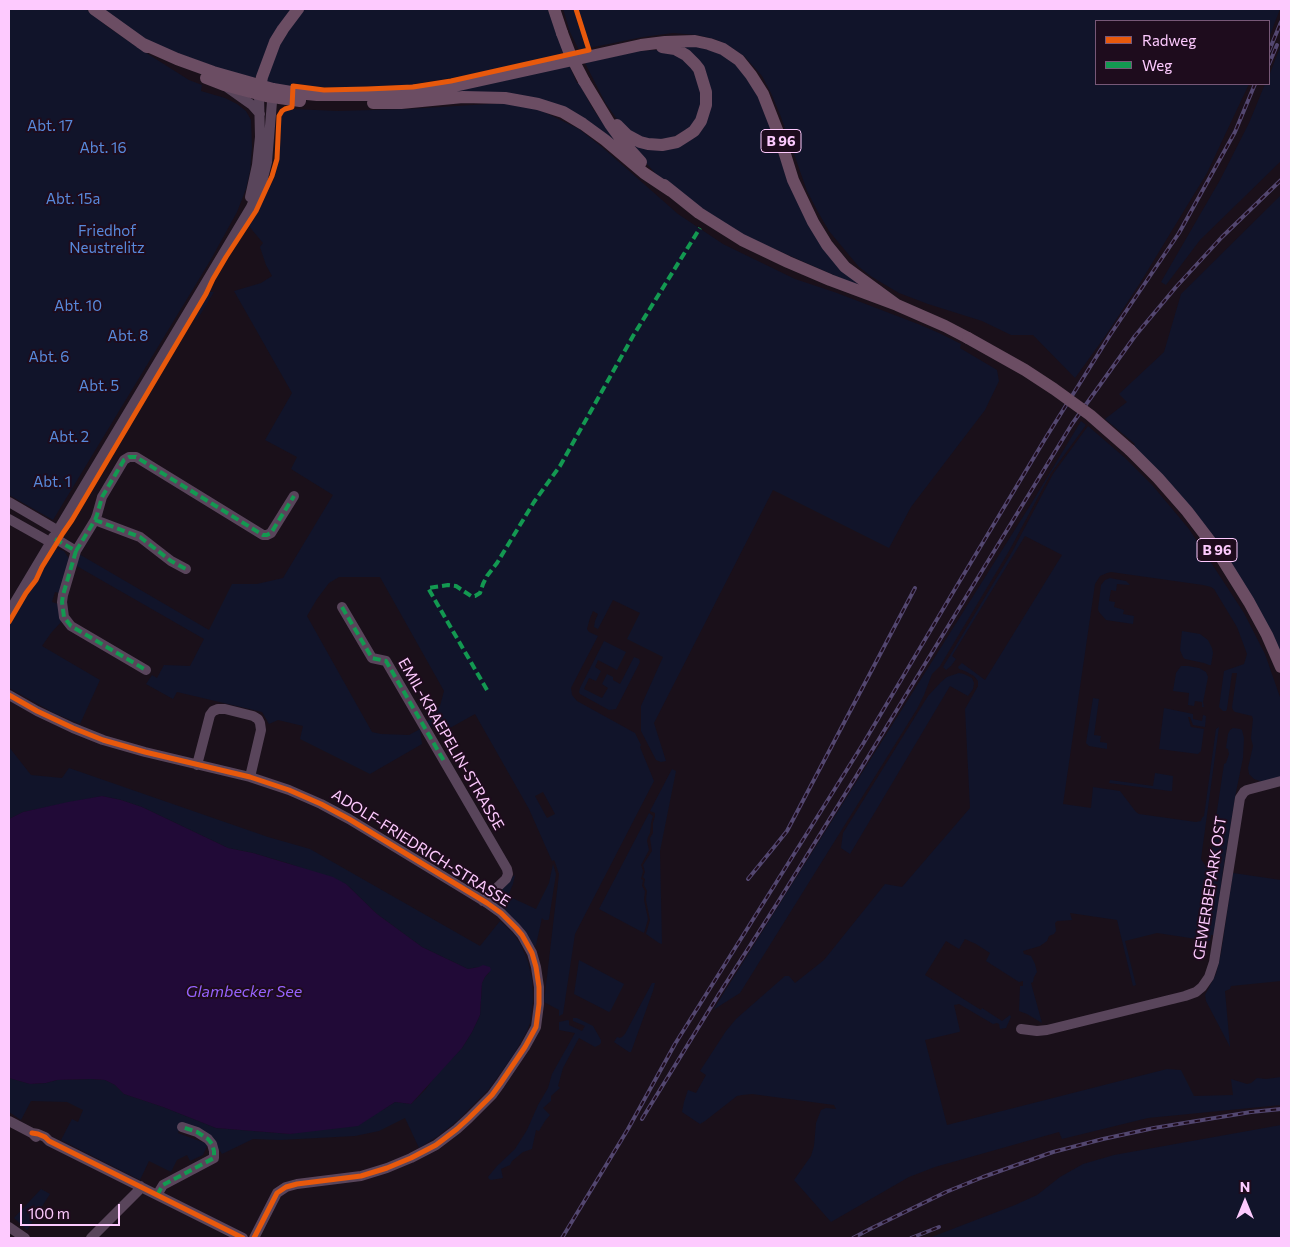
<!DOCTYPE html>
<html>
<head>
<meta charset="utf-8">
<style>
	body { margin:0 }
	#map { position:relative; width:1290px; height:1247px; overflow:hidden; background:#1a101a; font-family:Commissioner,sans-serif }
	canvas { display:block }
	.frame { position:absolute; inset:0; border:10px solid #fdcafe; pointer-events:none }
	.legend { position:absolute; left:1095px; top:20px; width:175px; height:65px; box-sizing:border-box; background:#1e0c1d; border:1px solid #775877; margin:0; padding:6px 9px; list-style:none; font-size:15px; color:#fdcafe }
	.legend li { display:flex; align-items:center; gap:10px; height:25px }
	.legend b { width:25px; border:1px solid #775877 }
	.north { position:absolute; left:1220px; top:1177px; width:50px; height:50px; -webkit-text-stroke:4px #1e0c1d; paint-order:stroke; rotate:0deg; font-size:14px; font-weight:700; line-height:20px; text-align:center; color:#fdcafe }
	.north::after { content:''; display:block; margin:auto; width:18px; height:22px; background:#fdcafe; clip-path:polygon(50% 0,100% 100%,50% 72%,0 100%) }
	.scale { position:absolute; left:20px; top:1204px; width:100px; height:22px; box-sizing:border-box; border:2px solid #fdcafe; border-top:0; padding-left:6px; font-size:15px; line-height:18px; white-space:nowrap; color:#fdcafe; -webkit-text-stroke:4px #1e0c1d; paint-order:stroke }
</style>
</head>
<body>
<div id="map">
<canvas width="1290" height="1247"></canvas>
<div class="frame"></div>
<ul class="legend">
<li><b style="height:6px;background:#e8590c"></b>Radweg</li>
<li><b style="height:6px;background:#139951"></b>Weg</li>
</ul>
<div class="north">N</div>
<div class="scale">100 m</div>
</div>
<script>
const ctx = document.querySelector('canvas').getContext('2d');
ctx.lineJoin = 'round';
function fill(path, color) { ctx.fillStyle = color; ctx.fill(path, 'evenodd'); }
const toPath = rows => new Path2D(rows.map(r => 'M' + r).join(''));
function trace(path, color, width, dash) { ctx.strokeStyle = color; ctx.lineWidth = width; ctx.lineCap = dash ? 'butt' : 'round'; ctx.setLineDash(dash || []); ctx.stroke(path); }
function write(font, color, halo, rows, align = 'center') {
  ctx.font = font + ' Commissioner,sans-serif'; ctx.lineWidth = 4; ctx.setLineDash([]); ctx.textBaseline = 'middle'; ctx.strokeStyle = halo; ctx.fillStyle = color; for (const [text, x, y, turn = 0] of rows) {
    ctx.save(); ctx.translate(x, y); ctx.rotate((+turn || 0) * Math.PI / 180); ctx.textAlign = isNaN(turn) ? turn : align; if (halo) ctx.strokeText(text, 0, 0); ctx.fillText(text, 0, 0); ctx.restore();
  }
}
fill(toPath([
	[9,9,86,9,108,27,140,49,189,80,202,85,201,91,225,98,237,104,246,111,251,120,252,147,250,171,246,189,237,212,210,261,53,520,9,495],
	[101,9,294,9,256,77,252,79,247,79,151,43],
	[302,9,551,9,564,54,463,76,408,85,359,87,314,87,295,83,291,87,266,83,272,58],
	[563,9,1280,9,1269,38,1269,21,1096,21,1096,84,1249,84,1207,173,1140,283,1106,335,1075,378,1033,335,1011,335,982,321,928,304,899,293,872,277,859,267,829,231,818,212,807,191,781,117,771,93,762,76,744,56,726,44,714,39,697,35,673,33,643,37,579,50,570,32],
	[687,44,724,54,744,70,760,95,808,216,870,291,738,233,679,193,655,173,639,155,629,140,690,138,709,91,678,47],
	[1281,45,1281,161,1200,240,1166,285,1161,282,1220,180,1249,123,1265,84,1269,84,1269,76],
	[656,50,670,51,693,66,703,101,694,125,665,142,640,139,619,122,606,104,585,63,638,51],
	[569,65,577,83,579,83,593,109,607,129,625,151,551,103,422,96],
	[489,104,511,104,540,110,579,129,602,147,678,214,723,244,795,279,837,293,918,324,939,333,961,344,960,348,997,370,999,381,985,410,911,507,889,548,773,490,654,723,666,761,661,762,656,760,641,731,641,706,663,657,627,639,640,613,613,600,598,629,594,627,595,621,598,614,593,611,590,618,587,629,589,632,598,636,573,684,571,688,572,695,577,701,635,733,641,745,640,747,654,781,575,934,563,1014,559,1016,559,1010,544,1002,559,874,555,862,554,860,552,861,529,809,475,714,441,733,427,723,426,722,430,719,427,714,440,706,444,691,380,577,339,577,329,583,317,599,307,616,372,732,381,734,409,735,420,729,422,744,370,774,300,739,303,726,278,720,269,724,262,712,177,692,173,699,146,684,152,675,157,678,164,665,190,666,204,639,75,565,79,554,209,630,232,584,257,584,283,578,333,495,291,469,297,457,265,440,292,393,234,291,261,283,272,276,266,265,260,247,263,243,248,225,264,199,275,177,279,159,281,118,282,114,285,111,294,109,337,111,408,109],
	[543,792,555,814,547,818,535,796],
	[1281,195,1281,657,1256,607,1133,447,1135,444,1105,419,1127,402,1119,394,1164,352,1181,294],
	[208,292,214,292,197,320,193,318],
	[1081,421,1086,425,1051,473,1009,551,940,666,932,674,924,695,917,709,740,993,713,1010,1031,504],
	[1088,426,1124,457,1153,486,1189,529,1244,613,1265,654,1281,700,1281,777,1266,781,1260,781,1254,779,1249,774,1248,768,1253,746,1251,738,1253,719,1252,716,1235,712,1233,710,1232,707,1237,673,1232,673,1227,709,1226,711,1223,711,1219,707,1224,671,1244,664,1247,654,1237,627,1214,589,1211,587,1203,585,1111,572,1107,573,1100,576,1095,584,1063,804,1091,808,1093,787,1120,791,1136,812,1139,814,1196,822,1201,821,1202,818,1204,816,1216,729,1219,727,1201,859,1207,868,1211,869,1212,844,1224,764,1226,763,1229,754,1228,749,1226,748,1228,734,1230,730,1233,728,1240,729,1242,730,1244,738,1243,758,1236,792,1223,871,1214,935,1211,935,1210,941,1157,933,1125,941,1136,985,1133,986,1117,920,1070,913,1072,920,1057,921,1055,923,1056,931,1054,934,1049,936,1047,941,1040,946,1023,951,1024,954,1031,956,1035,964,1037,972,1034,977,1033,982,1031,983,1042,1023,1027,1014,1019,1011,1020,986,1023,986,1023,981,1019,982,986,961,990,953,976,944,965,939,959,949,946,941,925,975,981,1010,982,1008,1002,1021,1010,1015,1011,1017,1006,1028,1000,1029,999,1024,997,1023,993,1024,959,1004,954,1005,960,1031,959,1032,925,1040,947,1125,1167,1069,1181,1070,1194,1096,1233,1095,1231,1079,1247,1084,1251,1083,1257,1078,1266,1079,1281,1077,1281,1105,1148,1118,1062,1139,1059,1132,935,1167,909,1177,831,1222,794,1180,811,1156,814,1146,816,1123,821,1110,826,1108,836,1109,834,1105,752,1094,742,1095,737,1096,705,1121,700,1124,682,1112,684,1102,688,1090,696,1093,706,1075,700,1071,726,1031,736,1019,785,976,789,976,795,983,824,960,885,884,902,887,970,808,965,709,978,686,978,681,974,676,965,671,959,669,958,667,962,663,985,680,1062,555,1025,536,952,656,956,659,951,666,946,670,943,667,1012,552,1053,474],
	[55,548,64,551,70,560,60,593,55,592,52,602,58,604,62,621,51,633,42,646,100,680,80,724,54,713,9,688,9,624,27,594,37,580,43,567],
	[1110,578,1126,581,1130,585,1117,584,1116,591,1111,590,1109,601,1115,602,1114,607,1124,610,1123,614,1134,616,1133,624,1106,620,1099,612,1098,609,1101,585,1105,580],
	[1182,631,1200,634,1208,640,1212,648,1213,653,1211,665,1209,665,1204,663,1185,659,1183,657,1180,650],
	[604,641,626,652,617,670,598,660,595,667,601,671,596,681,589,678,584,689,602,698,608,688,602,684,607,674,613,677,613,680,620,684,634,657,639,659,640,662,616,709,609,710,580,694,579,692,580,688],
	[1181,666,1188,666,1199,668,1206,672,1208,677,1203,702,1204,707,1202,707,1202,702,1195,701,1194,706,1188,705,1189,693,1173,691,1176,673],
	[959,673,964,674,972,678,974,683,973,689,968,696,950,686,850,854,841,848,843,833,928,696,941,682,947,677],
	[1093,698,1099,699,1094,735,1101,736,1100,742,1107,743,1107,749,1089,746,1086,743],
	[1164,708,1193,714,1193,719,1202,721,1203,715,1206,716,1205,727,1193,725,1190,717,1188,717,1191,727,1204,729,1201,751,1198,754,1159,749],
	[9,747,31,775,62,778,69,768,268,837,310,849,480,946,500,921,512,932,520,943,528,962,532,980,533,1000,530,1023,527,1031,514,1054,489,1089,457,1121,438,1136,419,1148,405,1118,379,1131,355,1136,280,1140,253,1139,222,1154,210,1135,181,1125,178,1133,208,1144,203,1155,190,1161,187,1155,177,1160,171,1172,149,1161,140,1180,61,1140,72,1119,78,1122,83,1110,67,1102,31,1101,21,1120,9,1112,9,1078,30,1084,46,1083,57,1080,91,1079,105,1080,115,1085,124,1094,163,1107,216,1128,290,1134,381,1111,395,1102,411,1104,425,1090,437,1074,462,1048,472,1032,480,1015,482,983,485,977,489,973,479,967,468,969,422,947,377,914,346,884,287,863,253,853,228,848,142,807,121,800,102,796,23,812,9,819],
	[672,769,676,771,660,851,662,944,659,943,646,934,650,920,646,900,647,891,644,885,645,879,643,877,645,872,643,865,652,851,650,838,653,833,653,823,655,816,655,813,650,811],
	[1155,773,1173,776,1172,791,1170,791,1109,783,1110,780,1153,786],
	[649,813,653,816,651,823,650,833,648,837,647,841,649,850,641,865,643,871,641,879,643,880,642,886,645,891,644,900,648,919,644,933,599,909],
	[553,864,556,874,549,919,548,920,544,920,542,918,536,945,533,948,492,901,491,899,512,877,515,875,513,884,508,896,536,909,549,883],
	[1233,873,1281,880,1281,981,1231,986,1230,989,1225,991,1230,1047,1206,1001,1205,995,1216,974,1221,953],
	[579,960,624,984,611,1010,609,1012,574,994],
	[652,983,655,983,653,991,631,1052,629,1052,614,1042,617,1037,620,1038,622,1037,625,1034],
	[573,1018,577,1018,593,1026,601,1040,601,1043,599,1045,595,1047,579,1038,563,1068,558,1086,560,1088,551,1096,551,1101,543,1108,550,1115,545,1121,539,1131,536,1130,532,1149,523,1152,512,1161,510,1165,501,1169,503,1178,491,1180,489,1179,488,1177,497,1166,515,1149,527,1130,538,1105,548,1088,552,1074,575,1033,559,1030,559,1022,568,1020,569,1021,569,1025,582,1031,585,1026,573,1021],
	[1281,1125,1281,1238,929,1238,1015,1205,1037,1195,1060,1177,1083,1164,1114,1155],
	[41,1189,50,1194,27,1230,14,1218]
]), '#11142a');
fill(toPath([
	[102,796,121,800,142,807,228,848,253,853,333,877,346,884,377,914,422,947,468,969,479,967,483,965,490,967,491,970,485,977,482,983,480,1015,472,1032,462,1048,411,1104,395,1102,358,1126,290,1134,216,1128,163,1107,124,1094,115,1085,105,1080,91,1079,57,1080,46,1083,30,1084,9,1078,9,819,23,812,68,802]
]), '#210a37');
trace(toPath([
	[228,88,252,105,260,114],
	[250,197,257,165,260,137,259,95],
	[9,502,57,530],
	[9,519,50,542],
	[95,520,97,515,102,497,124,460,129,457,136,457,263,535,267,535,271,533,294,496],
	[53,537,76,551,63,595,62,602,64,617,71,626,146,670],
	[76,551,95,520,140,537,171,561,186,569],
	[342,607,372,658,386,661,507,869,508,874,506,879,483,901],
	[9,612,251,207,262,182,267,162,273,90],
	[9,695,37,711,73,728,103,740,145,752,250,777,289,790,321,804,349,819,487,903,501,913,516,928,522,935,532,953,536,967,539,987,539,1004,536,1027,525,1047,500,1084,492,1095,469,1118,457,1129,436,1145,411,1158,387,1168,361,1176,297,1184,286,1187,277,1193,254,1238],
	[197,765,210,715,213,711,218,709,225,709,253,716,258,719,260,723,261,730,250,777],
	[1021,1029,1037,1031,1047,1030,1185,996,1196,992,1202,987,1209,977,1214,962,1240,798,1244,792,1247,790,1281,781],
	[9,1121,32,1133,36,1137],
	[32,1133,38,1134,45,1137,49,1141,243,1238],
	[157,1195,163,1185,214,1158,214,1151,212,1144,208,1139,197,1132,182,1127],
	[9,1227,25,1238],
	[91,1238,138,1191,140,1186]
]), '#59455b', 10);
trace(toPath([
	[94,9,147,47],
	[554,9,562,33],
	[141,43,177,59,213,72,273,89,297,93,317,95,370,95,450,87,641,45,665,42,695,41,709,44,723,49,739,60,751,75,763,94,779,135,793,180,813,222,827,245,845,267,897,305],
	[206,78,224,85,266,96,300,101],
	[584,81,610,124,623,142,641,162],
	[259,92,262,77,275,42,283,29,298,9],
	[373,103,401,103,463,97,505,98,538,104,563,112,583,124,605,140,644,173,671,191],
	[617,125,627,135,640,142,648,144,662,145,677,142,688,135,694,131,701,121,706,105,706,92,699,69,695,64,686,55,675,49,662,47],
	[664,185,699,213,742,240,788,262,830,280,897,305,945,326,968,338],
	[1130,450,1158,478,1187,511,1216,549,1249,602,1267,635,1281,667]
]), '#6b4d63', 12);
const rail = toPath([
	[1269,51,1281,22],
	[1269,64,1277,45],
	[748,879,775,846,787,831,915,588],
	[642,1119,719,994,778,902,857,775,1072,424,1135,336,1176,287,1222,237,1281,180],
	[562,1238,628,1129,675,1044,863,744,955,589,1045,439,1110,335,1179,233,1235,132,1255,84],
	[853,1238,870,1229,946,1192,983,1177,1053,1152,1103,1139,1154,1128,1251,1112,1281,1109],
	[911,1238,939,1227]
]);
trace(rail, '#534770', 4);
trace(rail, '#1e0c1d', 2, [5.5]);
trace(toPath([
	[562,33,570,54,584,81],
	[968,338,1025,370,1054,389,1090,415,1130,450]
]), '#6b4d63', 12);
trace(toPath([
	[95,520,97,515,102,497,124,460,129,457,136,457,263,535,267,535,271,533,294,496],
	[55,539,76,551,63,595,62,602,64,617,71,626,146,670],
	[76,551,95,520,140,537,171,561,186,569],
	[342,607,372,658,386,661,444,761],
	[487,690,428,588,448,585,456,586,471,596,475,596,480,593,483,584,487,576,497,563,534,502,560,466,633,336,700,228],
	[157,1195,163,1185,214,1158,214,1151,212,1144,208,1139,197,1132,182,1127]
]), '#139951', 4, [8, 4]);
trace(toPath([
	[9,622,26,593,36,580,42,567,63,533,72,520,206,294,213,279,226,257,256,211,272,176,277,159,279,116,282,111,285,109,292,107,293,86,324,90,367,89,413,87,451,81,589,50,576,9],
	[9,695,37,711,73,728,103,740,145,752,250,777,289,790,321,804,349,819,487,903,501,913,516,928,522,935,532,953,536,967,539,987,539,1004,536,1027,525,1047,500,1084,492,1095,469,1118,457,1129,436,1145,411,1158,387,1168,361,1176,297,1184,286,1187,277,1193,254,1238],
	[32,1133,38,1134,45,1137,49,1141,243,1238]
]), '#e8590c', 5);
for (const [x, y, w] of [
	[781,141,40],
	[1217,550,40]
]) { const box = new Path2D(); box.roundRect(x - w / 2, y - 11.5, w, 23, 4); ctx.fillStyle = '#1e0c1d'; ctx.fill(box); trace(box, '#fdcafe', 1); }
write('bold 14px', '#fdcafe', null, [
	["B 96",781,141],
	["B 96",1217,550]
]);
write('15px', '#588adc', '#1e0c1d', [
	["Abt. 17",50,126],
	["Abt. 16",103,148],
	["Abt. 15a",73,199],
	["Friedhof",107,231],
	["Neustrelitz",107,248],
	["Abt. 10",78,306],
	["Abt. 8",128,336],
	["Abt. 6",49,357],
	["Abt. 5",99,386],
	["Abt. 2",69,437],
	["Abt. 1",52,482]
]);
write('15px', '#fdcafe', '#1e0c1d', [
	["EMIL-KRAEPELIN-STRASSE",451,744,60],
	["ADOLF-FRIEDRICH-STRASSE",421,848,32],
	["GEWERBEPARK OST",1210,888,-81]
]);
write('italic 16px', '#9662fc', '#1e0c1d', [
	["Glambecker See",244,992]
]);
</script>
</body>
</html>
